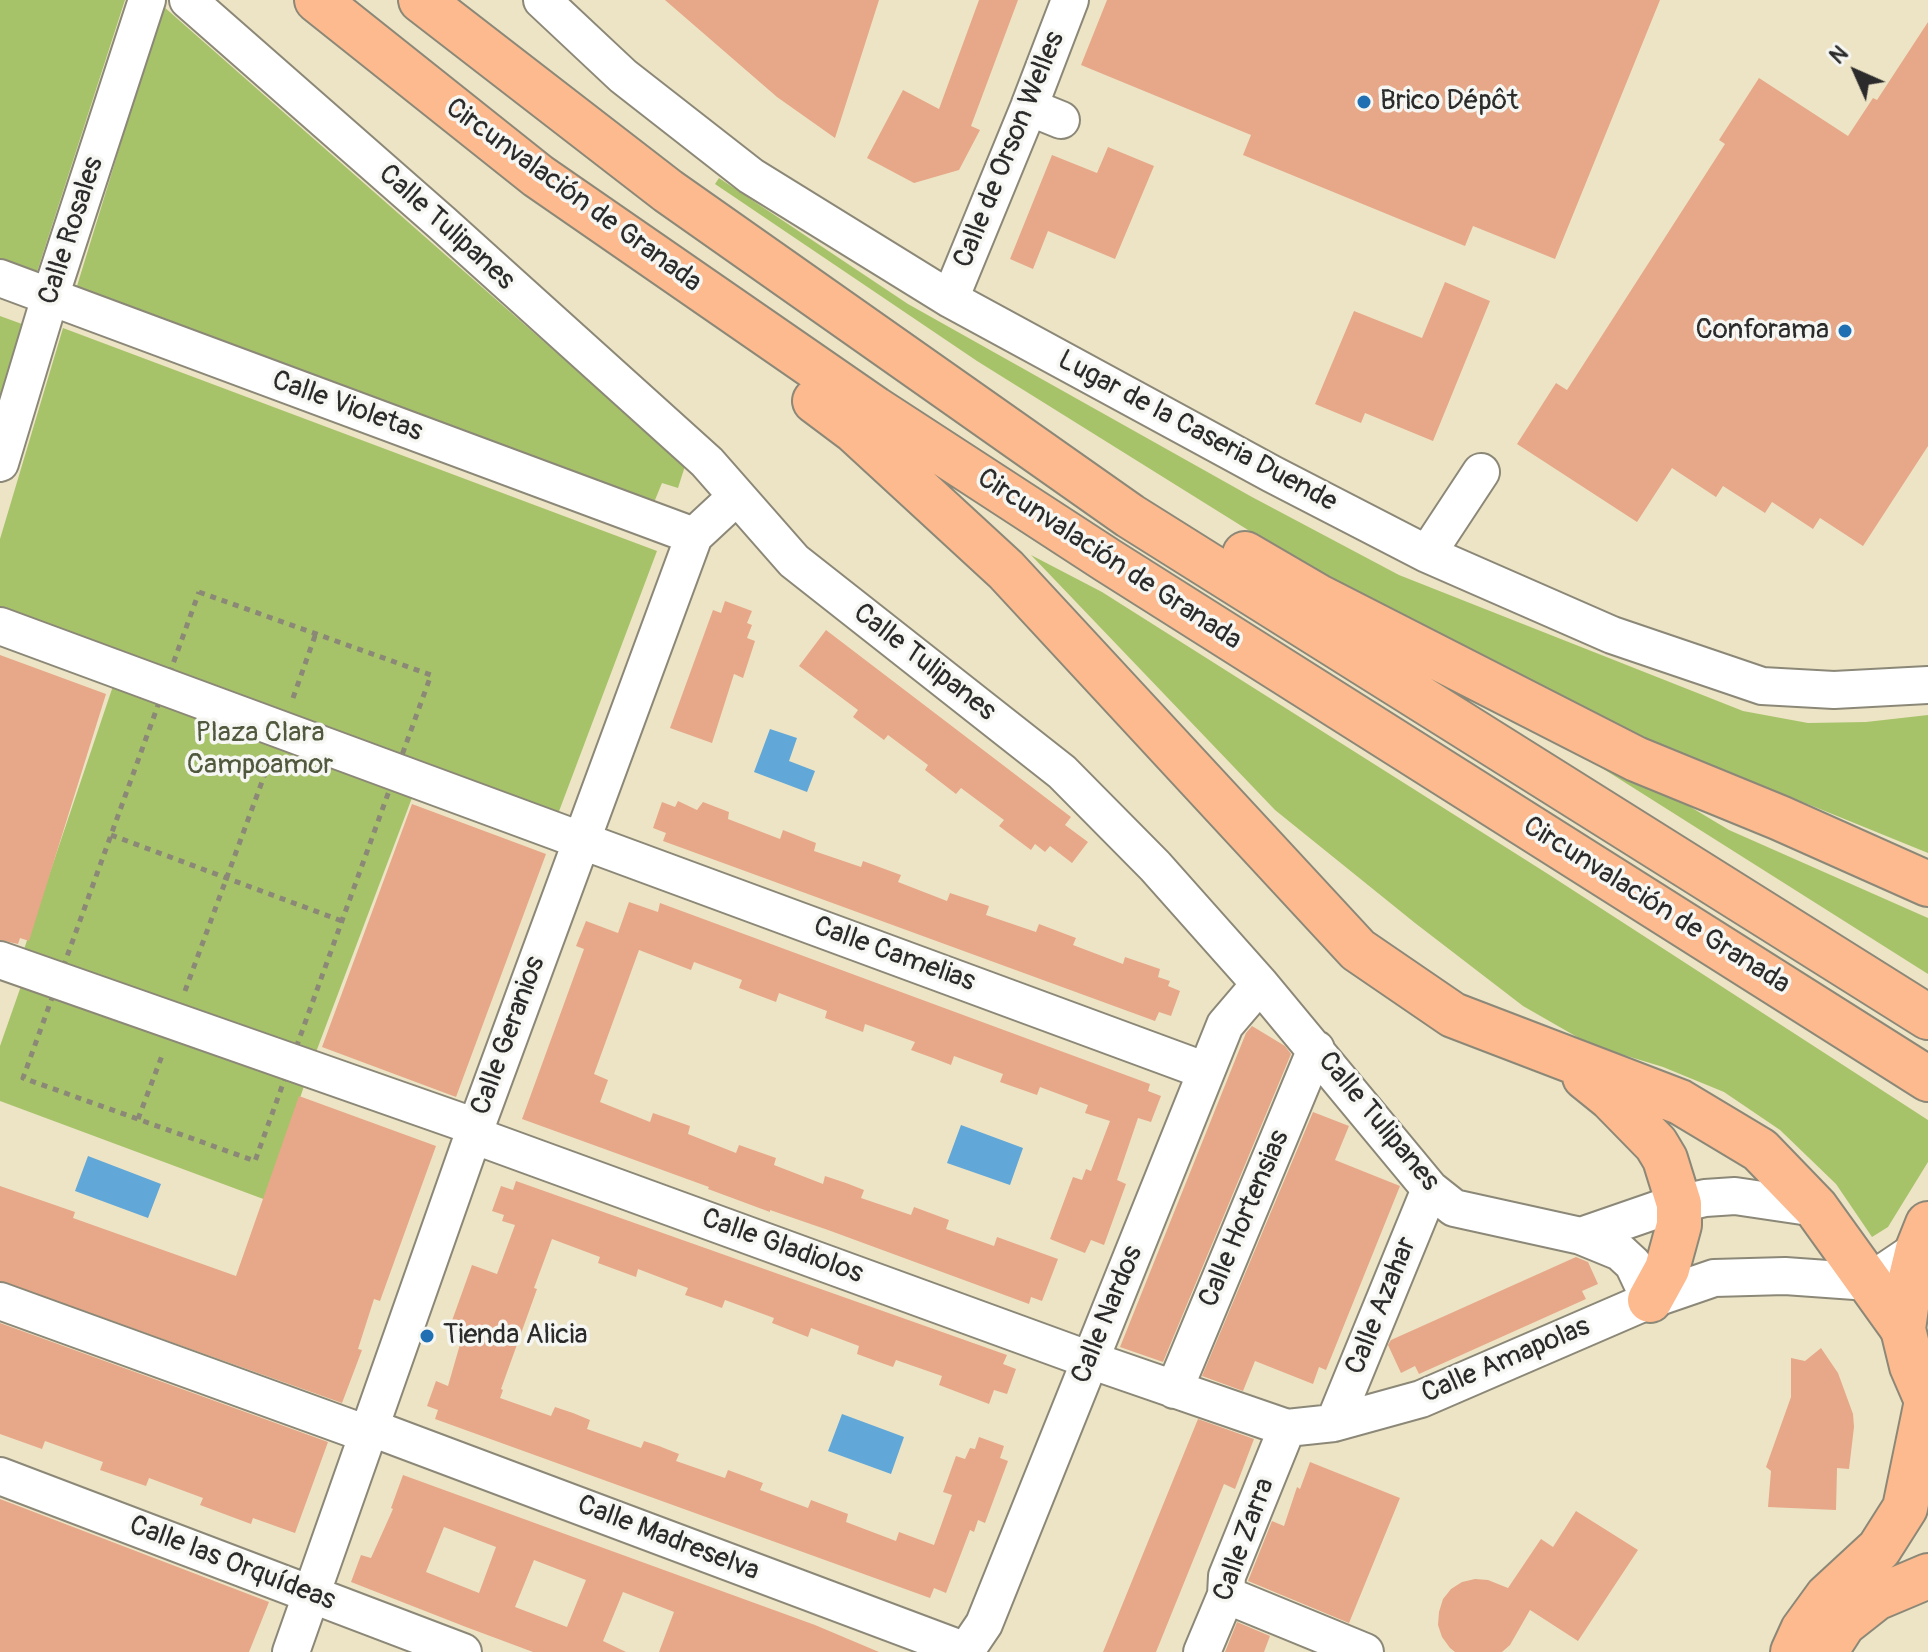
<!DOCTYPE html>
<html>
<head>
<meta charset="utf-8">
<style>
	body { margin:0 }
	#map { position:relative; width:1928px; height:1652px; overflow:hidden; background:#ede4c6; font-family:Pangolin,sans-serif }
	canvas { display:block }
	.north { position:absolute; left:1816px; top:32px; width:80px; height:80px; -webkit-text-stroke:6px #f6f6f2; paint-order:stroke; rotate:315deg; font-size:22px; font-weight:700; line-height:32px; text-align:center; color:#2b2b2b }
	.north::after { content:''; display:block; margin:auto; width:28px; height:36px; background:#2b2b2b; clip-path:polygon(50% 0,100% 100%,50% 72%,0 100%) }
</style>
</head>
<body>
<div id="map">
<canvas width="1928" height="1652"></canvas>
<div class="north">N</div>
</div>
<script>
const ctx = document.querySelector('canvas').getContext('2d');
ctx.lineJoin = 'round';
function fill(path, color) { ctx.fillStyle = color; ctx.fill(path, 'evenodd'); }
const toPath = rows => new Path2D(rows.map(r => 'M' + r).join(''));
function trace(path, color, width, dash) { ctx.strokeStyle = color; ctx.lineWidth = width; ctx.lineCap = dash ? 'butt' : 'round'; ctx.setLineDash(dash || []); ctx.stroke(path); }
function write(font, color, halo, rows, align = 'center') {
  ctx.font = font + ' Pangolin,sans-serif'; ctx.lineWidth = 7; ctx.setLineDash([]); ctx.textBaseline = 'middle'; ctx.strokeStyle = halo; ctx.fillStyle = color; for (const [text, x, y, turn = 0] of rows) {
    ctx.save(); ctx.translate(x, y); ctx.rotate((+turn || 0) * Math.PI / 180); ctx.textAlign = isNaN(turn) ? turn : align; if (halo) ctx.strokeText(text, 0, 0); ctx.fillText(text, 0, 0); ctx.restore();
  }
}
fill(toPath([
	[0,0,125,0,36,275,0,261],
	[163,6,685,466,678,488,662,483,653,505,77,286],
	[719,178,908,304,1252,497,1399,575,1743,711,1808,723,1866,722,1928,715,1928,853,1633,733,1333,583,977,361,715,184],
	[0,316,22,324,0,399],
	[63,328,657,551,558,814,424,766,310,1068,266,1200,0,1101,0,1046,21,986,18,967,112,689,117,668,0,611,0,539],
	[1031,555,1102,592,1548,874,1928,1120,1928,1162,1888,1227,1872,1237,1836,1184,1780,1130,1724,1092,1663,1067,1591,1045,1523,1006,1415,923,1275,810],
	[1564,744,1587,745,1729,830,1928,918,1928,974]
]), '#a7c36a');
fill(toPath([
	[770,729,797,738,789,761,815,771,807,792,754,772],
	[961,1125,1023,1148,1010,1185,947,1163],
	[88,1156,161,1184,148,1218,75,1191],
	[842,1414,904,1437,891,1474,828,1451]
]), '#61a7d7');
fill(toPath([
	[665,0,879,0,835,138,777,97],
	[979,0,1018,0,971,126,980,130,959,170,914,183,867,158,903,90,939,109],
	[1107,0,1660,0,1555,259,1473,226,1465,246,1243,155,1251,135,1081,65],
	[1928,22,1928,446,1863,546,1820,518,1813,529,1772,502,1765,513,1723,486,1716,497,1672,468,1637,522,1517,444,1556,383,1567,390,1725,144,1719,140,1759,78,1848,136,1873,98,1877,100],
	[1108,147,1154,166,1115,259,1048,231,1033,269,1010,259,1052,155,1097,173],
	[1445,282,1490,301,1433,441,1365,413,1361,423,1315,404,1354,311,1422,338],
	[725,601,752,611,747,623,752,625,747,638,755,641,743,678,734,674,712,743,670,728,713,610,721,613],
	[826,630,1071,817,1065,825,1088,842,1072,863,1050,846,1045,852,1035,844,1031,850,999,826,1004,820,961,788,956,794,925,770,928,765,888,735,884,740,853,717,858,710,799,666],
	[0,655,106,694,29,941,20,938,18,944,0,940],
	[678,801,697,810,703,802,729,812,728,819,780,839,783,830,816,843,814,851,861,867,863,861,901,875,898,882,947,901,950,893,989,906,986,915,1036,932,1039,924,1076,938,1073,945,1123,964,1125,957,1160,969,1158,977,1170,981,1168,986,1180,991,1171,1016,1159,1012,1155,1021,663,841,666,833,653,828,662,802,675,807],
	[412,804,546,854,456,1097,322,1047],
	[629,902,658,912,660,903,1150,1084,1148,1091,1161,1096,1151,1122,1138,1118,1117,1180,1126,1184,1104,1245,1091,1240,1085,1253,1050,1239,1073,1177,1082,1180,1086,1169,1091,1171,1110,1121,1085,1113,1088,1105,1040,1087,1037,1095,1000,1082,1003,1074,954,1056,951,1065,933,1058,911,1050,915,1042,865,1024,863,1032,825,1018,827,1011,779,993,776,1002,739,988,742,980,694,962,691,970,639,950,594,1074,608,1080,600,1102,650,1122,653,1113,690,1126,688,1134,736,1153,739,1145,776,1158,774,1165,823,1184,825,1176,846,1183,864,1190,861,1198,911,1215,914,1207,949,1220,946,1229,994,1246,997,1237,1058,1259,1042,1301,1031,1297,1029,1304,828,1230,770,1210,770,1212,708,1189,709,1187,522,1119,584,949,576,946,586,921,618,933],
	[1252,1026,1285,1046,1291,1054,1163,1362,1120,1347,1246,1033],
	[299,1096,436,1146,380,1301,374,1299,358,1349,362,1350,342,1403,0,1281,0,1186,75,1212,73,1218,236,1276],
	[1313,1112,1349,1126,1335,1160,1400,1186,1326,1370,1319,1367,1313,1384,1255,1361,1243,1391,1202,1376],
	[516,1181,1007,1355,1003,1364,1016,1369,1007,1394,994,1390,989,1404,939,1385,942,1376,896,1360,893,1367,876,1361,857,1354,859,1346,811,1328,808,1337,772,1323,774,1318,725,1300,722,1308,703,1301,685,1295,688,1288,638,1269,636,1277,598,1263,600,1257,552,1239,534,1288,537,1289,501,1389,503,1390,500,1398,551,1416,555,1407,573,1413,590,1420,587,1429,641,1448,644,1441,659,1446,679,1454,676,1461,725,1478,728,1470,763,1483,760,1490,808,1508,811,1500,848,1514,846,1522,896,1541,899,1532,934,1545,952,1495,943,1492,956,1456,965,1459,970,1448,975,1449,979,1437,1004,1446,1000,1458,1008,1461,985,1523,978,1520,974,1532,970,1530,946,1593,934,1588,930,1598,435,1419,438,1410,427,1406,436,1381,448,1386,463,1334,449,1329,472,1265,497,1274,515,1225,502,1221,504,1215,492,1211,501,1186,513,1190],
	[1576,1257,1588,1262,1598,1284,1582,1291,1586,1299,1419,1374,1415,1366,1401,1373,1388,1345,1391,1340],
	[0,1323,328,1442,295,1533,253,1518,251,1524,200,1505,203,1498,149,1478,146,1486,100,1470,103,1462,45,1441,42,1449,0,1434],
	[1821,1348,1838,1373,1853,1414,1854,1427,1849,1469,1837,1468,1836,1510,1768,1507,1771,1471,1766,1467,1791,1397,1791,1358,1805,1361],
	[1198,1419,1254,1439,1235,1489,1224,1484,1156,1652,1103,1652],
	[1310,1462,1400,1498,1349,1623,1248,1581,1272,1521,1284,1526,1297,1487,1300,1489],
	[403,1475,815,1625,879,1652,659,1652,674,1612,623,1592,603,1641,626,1652,533,1652,466,1627,351,1582,361,1555,371,1558,393,1509,391,1508],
	[444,1527,496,1547,479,1593,426,1572],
	[534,1560,586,1580,567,1627,515,1607],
	[0,1499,269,1602,249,1652,0,1652],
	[1576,1511,1638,1550,1578,1641,1530,1610,1510,1645,1502,1652,1455,1652,1450,1648,1442,1637,1438,1625,1439,1612,1443,1599,1451,1589,1462,1582,1475,1579,1488,1580,1508,1588,1541,1539,1553,1547],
	[1237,1622,1270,1636,1264,1652,1225,1652]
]), '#e6a888');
const minor = toPath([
	[188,0,442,223,707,462,794,561,1062,772,1155,866,1260,984,1430,1189,1454,1208,1581,1236,1620,1252,1633,1264,1650,1300],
	[542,0,623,76,751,176,950,299,1272,474,1427,554,1612,635,1762,686,1834,690,1928,685],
	[1029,107,1061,120],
	[0,278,694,536],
	[950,299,1029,107,1070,0],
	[0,463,50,297,147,0],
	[1427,554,1481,472],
	[0,626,1206,1071],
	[0,960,476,1127],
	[473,1135,1090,1360,1287,1428,1334,1423,1421,1399,1650,1300,1714,1278,1785,1276,1869,1282,1918,1249],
	[1581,1236,1662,1208,1705,1198,1735,1196,1816,1208],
	[0,1301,367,1434],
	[1174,1390,1316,1049],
	[1334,1423,1430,1189],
	[369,1427,966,1651],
	[0,1476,463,1652],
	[1226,1595,1365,1652],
	[291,1652,476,1127,694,536,736,497],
	[965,1652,984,1624,1225,1025,1260,984],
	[1202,1652,1226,1595,1227,1576,1287,1428]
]);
const major = toPath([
	[1928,1224,1918,1249,1909,1286,1903,1329,1912,1366,1928,1403],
	[1793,1652,1803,1630,1827,1597,1879,1549,1905,1508,1927,1401],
	[1825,1652,1843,1624,1876,1598,1928,1576]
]);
const highway = toPath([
	[317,0,538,176,875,409,1107,560,1928,1079],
	[421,0,668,191,1130,516,1928,1017],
	[815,401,855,431,1006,570,1358,950,1453,1015,1680,1102,1760,1150,1816,1208,1903,1329],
	[1245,554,1317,596,1636,759,1780,818,1928,884],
	[1585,1077,1611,1098,1656,1144,1665,1159,1679,1204,1679,1225,1667,1269,1650,1300]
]);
trace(minor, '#8c8878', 40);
trace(major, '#8c8878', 48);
trace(highway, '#8c8878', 48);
trace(toPath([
	[199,592,431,675,255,1161,23,1078,199,592],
	[293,698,316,633],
	[111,835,342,921],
	[185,991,270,760],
	[138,1119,163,1053]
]), '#8c8878', 5, [6, 6]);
trace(minor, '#fff', 36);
trace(major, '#fcba8e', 44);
trace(highway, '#fcba8e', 44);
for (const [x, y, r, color] of [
	[1364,102,8,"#1f6fb2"],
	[1845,331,8,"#1f6fb2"],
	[427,1336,8,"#1f6fb2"]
]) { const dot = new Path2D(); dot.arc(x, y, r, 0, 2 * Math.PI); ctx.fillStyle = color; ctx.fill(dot); trace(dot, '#f6f6f2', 3); }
write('28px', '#2b2b2b', '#f6f6f2', [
	["Brico Dépôt",1380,102],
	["Conforama",1829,331,"right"],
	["Tienda Alicia",443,1336]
], 'left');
write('28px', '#2b2b2b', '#f6f6f2', [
	["Calle de Orson Welles",1010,150,-68],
	["Circunvalación de Granada",573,196,36],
	["Calle Tulipanes",446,228,42],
	["Calle Rosales",72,231,-72],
	["Calle Violetas",347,407,20],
	["Lugar de la Caseria Duende",1197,432,28],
	["Circunvalación de Granada",1109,560,33],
	["Calle Tulipanes",924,663,38],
	["Circunvalación de Granada",1656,906,32],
	["Calle Camelias",894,955,20],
	["Calle Geranios",509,1036,-70],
	["Calle Tulipanes",1378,1122,50],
	["Calle Hortensias",1245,1219,-67],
	["Calle Gladiolos",782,1247,20],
	["Calle Azahar",1382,1306,-68],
	["Calle Nardos",1108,1315,-68],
	["Calle Amapolas",1506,1361,-23],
	["Calle Madreselva",668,1539,21],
	["Calle Zarra",1245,1540,-70],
	["Calle las Orquídeas",232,1564,21]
]);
write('28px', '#50593e', '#f6f6f2', [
	["Plaza Clara",260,734],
	["Campoamor",260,766]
]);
</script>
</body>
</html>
